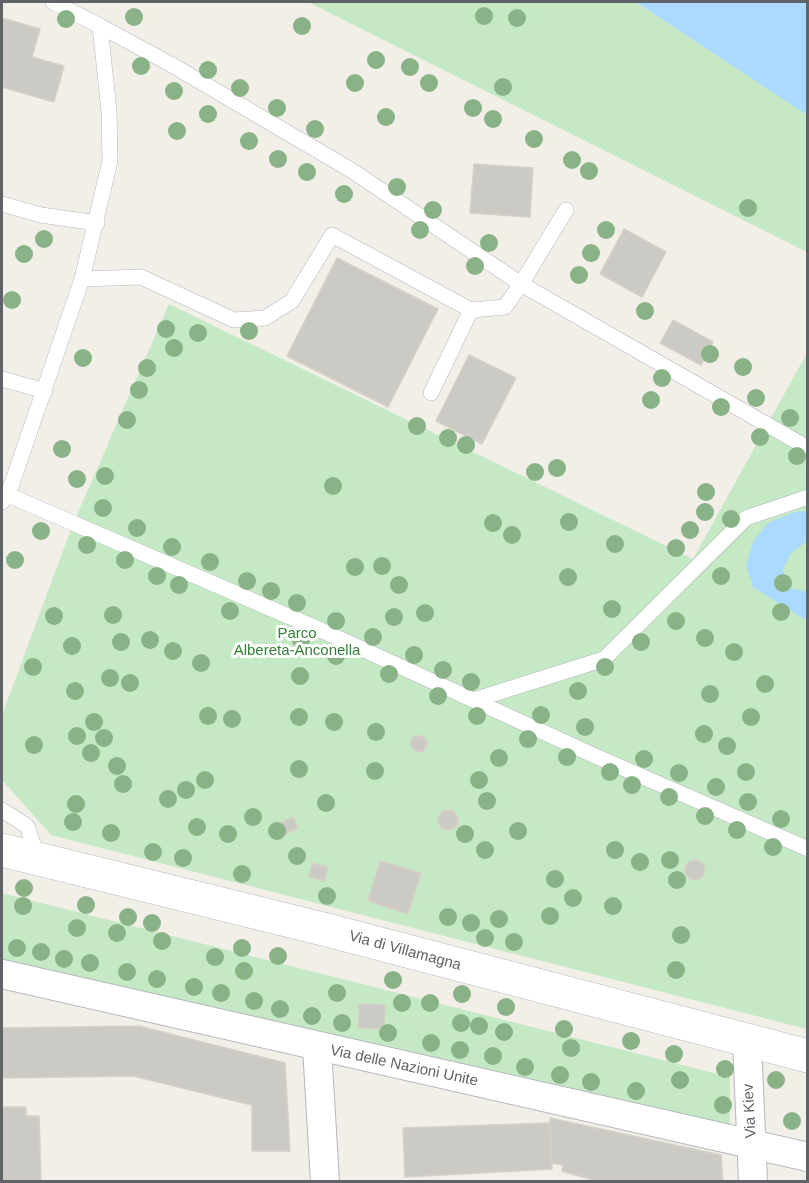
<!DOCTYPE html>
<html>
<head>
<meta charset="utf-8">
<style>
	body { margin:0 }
	#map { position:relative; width:809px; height:1183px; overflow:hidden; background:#f1efe8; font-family:Helvetica,sans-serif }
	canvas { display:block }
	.frame { position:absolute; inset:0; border:3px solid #5f6368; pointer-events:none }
</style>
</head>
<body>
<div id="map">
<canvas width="809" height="1183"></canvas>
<div class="frame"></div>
</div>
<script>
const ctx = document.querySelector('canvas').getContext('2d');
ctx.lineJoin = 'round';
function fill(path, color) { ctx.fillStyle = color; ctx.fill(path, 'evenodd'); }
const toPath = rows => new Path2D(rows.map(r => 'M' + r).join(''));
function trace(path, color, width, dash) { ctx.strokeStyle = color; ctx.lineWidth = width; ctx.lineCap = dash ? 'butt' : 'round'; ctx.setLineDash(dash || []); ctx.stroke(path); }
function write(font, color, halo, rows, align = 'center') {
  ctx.font = font + ' Helvetica,sans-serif'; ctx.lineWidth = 6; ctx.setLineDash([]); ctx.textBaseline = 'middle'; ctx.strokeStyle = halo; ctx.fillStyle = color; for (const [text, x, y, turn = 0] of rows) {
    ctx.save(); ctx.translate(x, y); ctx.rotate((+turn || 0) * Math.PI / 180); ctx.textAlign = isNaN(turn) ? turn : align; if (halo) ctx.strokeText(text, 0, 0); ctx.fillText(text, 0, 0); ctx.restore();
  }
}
fill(toPath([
	[308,2,636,2,807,115,807,252],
	[169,304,693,559,807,353,807,1029,51,835,2,780,2,715,73,524],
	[2,893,730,1077,730,1126,2,963]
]), '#c5e8c5');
fill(toPath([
	[636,2,807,2,807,115],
	[807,511,807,541,790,554,783,570,789,588,807,592,807,621,753,587,746,565,754,540,768,523,795,512]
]), '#aadaff');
const building = toPath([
	[2,18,40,29,32,57,64,66,54,102,2,87,2,18],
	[474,164,533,168,530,217,470,213,474,164],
	[624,229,666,252,642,297,600,274,624,229],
	[337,258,438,309,388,407,287,356,337,258],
	[673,320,713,342,701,365,660,343,673,320],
	[469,355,516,378,482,444,436,421,469,355],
	[413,736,423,736,428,742,424,751,416,752,410,744,413,736],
	'438 820a10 10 0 1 1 20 0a10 10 0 1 1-20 0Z',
	[293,817,298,828,286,834,281,823,293,817],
	'685 870a10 10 0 1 1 20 0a10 10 0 1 1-20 0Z',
	[380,861,421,873,408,914,368,901,380,861],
	[312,863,328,867,324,881,309,877,312,863],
	[359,1004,385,1005,384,1029,358,1028,359,1004],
	[139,1026,285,1063,290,1151,252,1151,252,1105,133,1076,2,1078,2,1028,139,1026],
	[2,1107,26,1107,26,1116,39,1116,41,1182,2,1182,2,1107],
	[550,1118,721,1155,723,1182,601,1182,562,1171,563,1165,551,1163,550,1118],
	[550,1123,552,1169,405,1177,403,1128,550,1123]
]);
fill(building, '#cccac5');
trace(building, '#d6d1c6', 1.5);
const lane = toPath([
	[100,26,172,65,351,170,521,284,566,210],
	[2,204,41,215,97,223],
	[82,279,141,277,234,320,265,318,292,301,332,235,471,310,505,307,521,284,808,448],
	[2,379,45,391],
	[431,393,471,310],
	[8,495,325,632,593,755,808,849],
	[2,502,8,495,82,279,110,161,109,111,100,26,53,2],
	[474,700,604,659,746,518,808,497],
	[2,810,27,826,38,859]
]);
const street = toPath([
	[2,974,808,1157],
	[747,1040,753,1182],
	[317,1047,325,1182]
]);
const secondary = toPath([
	[2,850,327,930,808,1056]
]);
trace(lane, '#b5b8bc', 16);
trace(street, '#b5b8bc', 30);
trace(secondary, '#b6babf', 34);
trace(lane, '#fff', 15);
trace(street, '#fff', 28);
trace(secondary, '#fff', 33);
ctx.fillStyle = '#89b387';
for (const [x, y] of [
	[484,16],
	[134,17],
	[517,18],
	[66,19],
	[302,26],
	[376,60],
	[141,66],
	[410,67],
	[208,70],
	[355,83],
	[429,83],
	[503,87],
	[240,88],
	[174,91],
	[277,108],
	[473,108],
	[208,114],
	[386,117],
	[493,119],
	[315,129],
	[177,131],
	[534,139],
	[249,141],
	[278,159],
	[572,160],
	[589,171],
	[307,172],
	[397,187],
	[344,194],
	[748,208],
	[433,210],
	[420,230],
	[606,230],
	[44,239],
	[489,243],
	[591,253],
	[24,254],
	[475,266],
	[579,275],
	[12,300],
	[645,311],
	[166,329],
	[249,331],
	[198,333],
	[174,348],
	[710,354],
	[83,358],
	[743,367],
	[147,368],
	[662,378],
	[139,390],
	[756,398],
	[651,400],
	[721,407],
	[790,418],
	[127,420],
	[417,426],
	[760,437],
	[448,438],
	[466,445],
	[62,449],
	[797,456],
	[557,468],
	[535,472],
	[105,476],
	[77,479],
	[333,486],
	[706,492],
	[103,508],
	[705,512],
	[731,519],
	[569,522],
	[493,523],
	[137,528],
	[690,530],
	[41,531],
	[512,535],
	[615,544],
	[87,545],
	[172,547],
	[676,548],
	[15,560],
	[125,560],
	[210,562],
	[382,566],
	[355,567],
	[157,576],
	[721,576],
	[568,577],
	[247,581],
	[783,583],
	[179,585],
	[399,585],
	[271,591],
	[297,603],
	[612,609],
	[230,611],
	[781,612],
	[425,613],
	[113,615],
	[54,616],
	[394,617],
	[336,621],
	[676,621],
	[373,637],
	[705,638],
	[150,640],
	[301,640],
	[121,642],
	[641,642],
	[72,646],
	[173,651],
	[734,652],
	[414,655],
	[336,656],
	[201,663],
	[33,667],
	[605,667],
	[443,670],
	[389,674],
	[300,676],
	[110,678],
	[471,682],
	[130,683],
	[765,684],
	[75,691],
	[578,691],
	[710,694],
	[438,696],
	[541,715],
	[208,716],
	[477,716],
	[299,717],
	[751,717],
	[232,719],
	[94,722],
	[334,722],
	[585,727],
	[376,732],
	[704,734],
	[77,736],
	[104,738],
	[528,739],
	[34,745],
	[727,746],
	[91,753],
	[567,757],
	[499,758],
	[644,759],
	[117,766],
	[299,769],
	[375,771],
	[610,772],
	[746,772],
	[679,773],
	[205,780],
	[479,780],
	[123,784],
	[632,785],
	[716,787],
	[186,790],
	[669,797],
	[168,799],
	[487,801],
	[748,802],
	[326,803],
	[76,804],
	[705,816],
	[253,817],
	[781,819],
	[73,822],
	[197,827],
	[737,830],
	[277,831],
	[518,831],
	[111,833],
	[228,834],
	[465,834],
	[773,847],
	[485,850],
	[615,850],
	[153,852],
	[297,856],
	[183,858],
	[670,860],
	[640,862],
	[242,874],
	[555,879],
	[677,880],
	[24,888],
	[327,896],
	[573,898],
	[86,905],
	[23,906],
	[613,906],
	[550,916],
	[128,917],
	[448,917],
	[499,919],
	[152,923],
	[471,923],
	[77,928],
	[117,933],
	[681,935],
	[485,938],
	[162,941],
	[514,942],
	[17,948],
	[242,948],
	[41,952],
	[278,956],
	[215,957],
	[64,959],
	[90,963],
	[676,970],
	[244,971],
	[127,972],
	[157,979],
	[393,980],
	[194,987],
	[221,993],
	[337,993],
	[462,994],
	[254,1001],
	[402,1003],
	[430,1003],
	[506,1007],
	[280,1009],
	[312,1016],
	[342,1023],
	[461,1023],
	[479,1026],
	[564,1029],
	[504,1032],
	[388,1033],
	[631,1041],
	[431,1043],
	[571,1048],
	[460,1050],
	[674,1054],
	[493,1056],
	[525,1067],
	[725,1069],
	[560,1075],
	[680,1080],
	[776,1080],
	[591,1082],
	[636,1091],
	[723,1105],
	[792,1121]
]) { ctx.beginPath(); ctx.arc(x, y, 9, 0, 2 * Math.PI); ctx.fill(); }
write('15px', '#348238', '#fff', [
	["Parco",297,634],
	["Albereta-Anconella",297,651]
]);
write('15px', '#5f6368', '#fff', [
	["Via di Villamagna",405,951,15],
	["Via delle Nazioni Unite",404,1066,12],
	["Via Kiev",750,1111,-93]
]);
</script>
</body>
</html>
